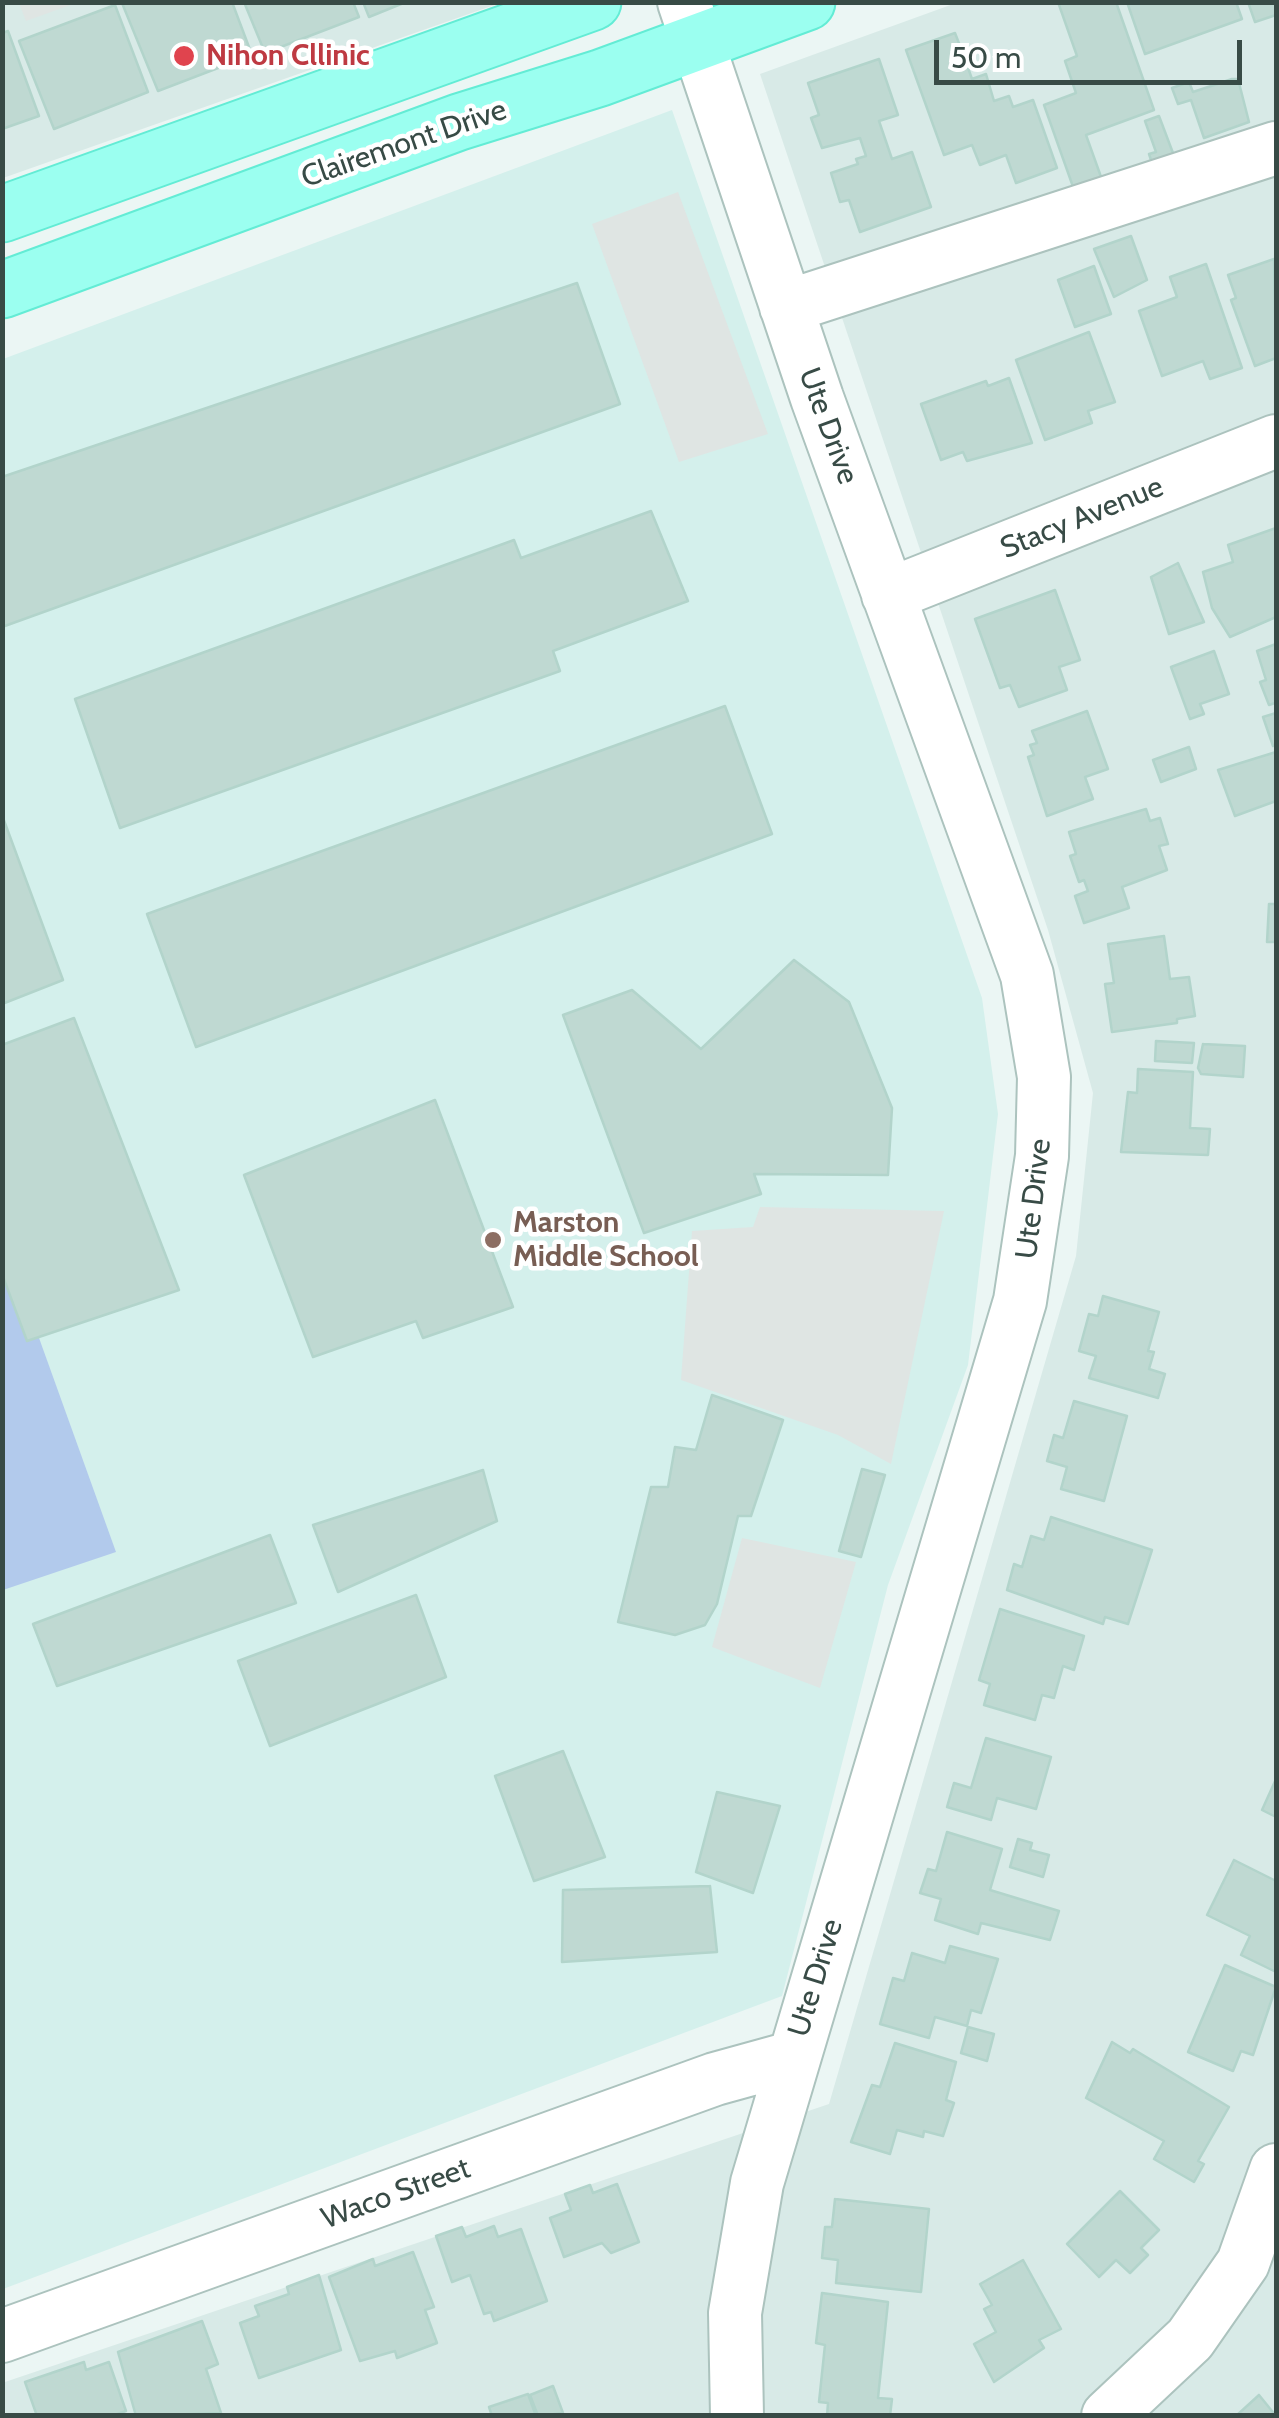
<!DOCTYPE html>
<html>
<head>
<meta charset="utf-8">
<style>
	body { margin:0 }
	#map { position:relative; width:1279px; height:2418px; overflow:hidden; background:#ebf6f4; font-family:Cabin,sans-serif }
	canvas { display:block }
	.frame { position:absolute; inset:0; border:5px solid #384b46; pointer-events:none }
	.scale { position:absolute; left:934px; top:40px; width:308px; height:45px; box-sizing:border-box; border:5px solid #384b46; border-top:0; padding-left:12px; font-size:30px; line-height:35px; white-space:nowrap; color:#384b46; -webkit-text-stroke:8px #fff; paint-order:stroke }
</style>
</head>
<body>
<div id="map">
<canvas width="1279" height="2418"></canvas>
<div class="frame"></div>
<div class="scale">50 m</div>
</div>
<script>
const ctx = document.querySelector('canvas').getContext('2d');
ctx.lineJoin = 'round';
function fill(path, color) { ctx.fillStyle = color; ctx.fill(path, 'evenodd'); }
const toPath = rows => new Path2D(rows.map(r => 'M' + r).join(''));
function trace(path, color, width, dash) { ctx.strokeStyle = color; ctx.lineWidth = width; ctx.lineCap = dash ? 'butt' : 'round'; ctx.setLineDash(dash || []); ctx.stroke(path); }
function write(font, color, halo, rows, align = 'center') {
  ctx.font = font + ' Cabin,sans-serif'; ctx.lineWidth = 9; ctx.setLineDash([]); ctx.textBaseline = 'middle'; ctx.strokeStyle = halo; ctx.fillStyle = color; for (const [text, x, y, turn = 0] of rows) {
    ctx.save(); ctx.translate(x, y); ctx.rotate((+turn || 0) * Math.PI / 180); ctx.textAlign = isNaN(turn) ? turn : align; if (halo) ctx.strokeText(text, 0, 0); ctx.fillText(text, 0, 0); ctx.restore();
  }
}
fill(toPath([
	[3,2,500,3,3,178],
	[956,3,1276,3,1276,2415,3,2416,2,2383,829,2104,1076,1256,1093,1093,1048,930,760,74]
]), '#d8eae7');
fill(toPath([
	[672,110,982,998,998,1114,968,1365,888,1585,782,1996,3,2289,3,359]
]), '#d4f0ec');
fill(toPath([
	[2,1235,116,1552,3,1590,2,1590]
]), '#b2caec');
fill(toPath([
	[19,3,19,2,76,3,26,21],
	[678,192,768,434,679,462,592,224],
	[760,1207,944,1211,891,1464,838,1435,681,1380,692,1231,753,1227],
	[742,1538,856,1562,820,1688,712,1647]
]), '#dfe5e3');
const building = toPath([
	[232,2,252,55,158,91,122,3,232,2],
	[244,2,353,2,359,17,265,53,244,2],
	[363,2,406,2,369,17,363,2],
	[1058,2,1116,2,1154,110,1086,135,1105,188,1077,198,1044,105,1076,93,1065,61,1077,56,1058,2],
	[1127,2,1236,2,1242,19,1145,54,1127,2],
	[1248,2,1276,2,1276,15,1255,22,1248,2],
	[115,5,148,92,54,129,19,41,115,5],
	[8,31,39,116,2,129,2,33,8,31],
	[955,33,962,51,970,47,975,62,967,65,972,79,986,74,994,101,1009,96,1013,107,1033,100,1057,168,1016,183,1006,155,980,165,972,145,944,155,906,50,955,33],
	[879,59,898,115,879,121,892,159,912,152,931,207,860,232,849,200,840,202,831,173,858,164,856,159,866,156,860,138,822,148,811,118,819,115,808,83,879,59],
	[1232,79,1238,79,1249,122,1204,138,1191,100,1178,104,1172,88,1189,82,1193,92,1232,79],
	[1159,116,1176,161,1154,169,1149,154,1156,152,1145,121,1159,116],
	[1131,236,1147,280,1114,297,1094,249,1131,236],
	[1274,259,1276,358,1255,366,1231,300,1236,298,1228,275,1274,259],
	[1206,264,1242,368,1210,379,1203,361,1162,376,1139,311,1177,297,1170,277,1206,264],
	[1094,266,1111,314,1075,327,1058,280,1094,266],
	[577,283,620,404,2,627,2,477,577,283],
	[1089,332,1115,402,1088,411,1092,423,1045,440,1016,360,1089,332],
	[1009,378,1032,443,967,461,963,452,941,460,921,404,986,381,988,386,1009,378],
	[651,511,688,601,553,651,560,671,120,828,75,699,514,540,521,558,651,511],
	[1276,528,1276,617,1230,637,1212,608,1203,572,1233,562,1228,545,1276,528],
	[1178,563,1204,622,1169,634,1151,577,1178,563],
	[1055,590,1080,660,1059,667,1067,690,1019,707,1010,685,1000,688,975,619,1055,590],
	[1276,644,1276,707,1275,703,1269,705,1260,682,1266,680,1257,651,1276,644],
	[1214,651,1229,694,1200,704,1204,714,1190,719,1171,667,1214,651],
	[725,706,772,834,196,1047,147,914,725,706],
	[1087,711,1108,769,1085,777,1093,799,1047,816,1028,757,1034,755,1030,745,1037,743,1032,731,1087,711],
	[1276,713,1276,745,1273,746,1263,717,1276,713],
	[1189,747,1196,769,1161,782,1153,760,1189,747],
	[1276,752,1276,801,1235,816,1218,770,1276,752],
	[1146,809,1150,821,1160,818,1168,844,1159,846,1167,870,1122,887,1129,908,1084,923,1075,896,1088,891,1084,880,1079,882,1070,856,1076,854,1069,832,1146,809],
	[2,815,63,980,2,1004,2,815],
	[1269,904,1276,904,1276,942,1267,942,1269,904],
	[1164,936,1170,979,1189,977,1195,1016,1177,1019,1177,1023,1112,1032,1105,984,1114,983,1108,944,1164,936],
	[794,960,849,1002,892,1108,888,1175,754,1174,761,1194,644,1233,563,1015,632,990,701,1049,794,960],
	[74,1018,179,1290,27,1341,2,1274,2,1045,74,1018],
	[1156,1041,1194,1043,1192,1063,1155,1061,1156,1041],
	[1203,1044,1245,1046,1243,1077,1201,1074,1198,1068,1203,1044],
	[1138,1069,1193,1072,1190,1128,1210,1129,1208,1155,1121,1152,1128,1092,1137,1093,1138,1069],
	[435,1100,513,1307,423,1338,416,1321,313,1357,244,1175,435,1100],
	[1103,1296,1159,1312,1148,1351,1154,1352,1149,1369,1165,1374,1158,1398,1089,1378,1096,1356,1079,1351,1089,1314,1098,1316,1103,1296],
	[712,1395,783,1420,751,1516,738,1516,717,1604,705,1625,675,1635,618,1622,651,1487,668,1487,675,1447,696,1450,712,1395],
	[1074,1401,1127,1416,1104,1501,1061,1489,1067,1467,1047,1461,1054,1435,1063,1438,1074,1401],
	[862,1469,885,1475,861,1557,839,1551,862,1469],
	[483,1470,497,1521,338,1592,313,1525,483,1470],
	[1051,1517,1152,1550,1128,1624,1105,1617,1103,1624,1007,1590,1014,1564,1022,1567,1031,1536,1044,1540,1051,1517],
	[270,1535,296,1603,57,1686,33,1624,270,1535],
	[416,1595,446,1677,270,1746,238,1661,416,1595],
	[1000,1609,1084,1636,1074,1670,1063,1666,1054,1698,1042,1695,1035,1720,984,1705,990,1684,979,1680,1000,1609],
	[986,1738,1051,1757,1036,1809,997,1798,991,1820,947,1807,954,1783,971,1788,986,1738],
	[563,1751,605,1857,534,1881,495,1776,563,1751],
	[1276,1779,1276,1817,1262,1810,1276,1779],
	[717,1792,780,1806,753,1893,696,1872,717,1792],
	[947,1832,1002,1849,990,1890,1059,1911,1050,1940,981,1923,978,1934,935,1920,941,1899,920,1893,928,1869,936,1871,947,1832],
	[1018,1839,1032,1843,1030,1850,1049,1855,1043,1877,1010,1867,1018,1839],
	[1234,1860,1276,1881,1276,1972,1241,1955,1250,1936,1207,1915,1234,1860],
	[710,1886,717,1952,562,1962,563,1890,710,1886],
	[950,1946,998,1959,981,2013,971,2010,967,2026,935,2017,929,2038,880,2024,893,1978,904,1981,912,1953,945,1963,950,1946],
	[1225,1965,1276,1987,1253,2055,1241,2051,1233,2071,1188,2052,1225,1965],
	[968,2027,994,2034,987,2061,961,2053,968,2027],
	[1112,2042,1130,2053,1133,2049,1229,2107,1198,2161,1204,2164,1194,2182,1154,2159,1164,2141,1086,2098,1112,2042],
	[895,2043,956,2062,946,2100,954,2103,943,2136,924,2131,923,2137,897,2130,890,2154,851,2142,872,2085,880,2087,895,2043],
	[617,2184,639,2242,611,2253,602,2243,564,2257,550,2218,571,2210,565,2194,590,2185,593,2193,617,2184],
	[1120,2191,1159,2230,1141,2248,1148,2255,1130,2273,1116,2260,1099,2277,1067,2244,1120,2191],
	[835,2199,929,2209,921,2292,836,2283,838,2260,822,2258,825,2227,832,2227,835,2199],
	[494,2226,498,2237,521,2229,547,2301,494,2321,491,2312,484,2314,470,2275,452,2282,436,2236,462,2227,466,2237,494,2226],
	[413,2252,434,2307,425,2310,437,2343,397,2358,395,2351,360,2361,329,2277,373,2259,375,2266,413,2252],
	[1023,2260,1061,2329,1039,2340,1044,2348,994,2382,974,2344,996,2332,984,2309,992,2305,980,2284,1023,2260],
	[319,2275,341,2350,259,2378,240,2323,259,2316,255,2306,289,2294,287,2287,319,2275],
	[822,2293,888,2302,878,2398,892,2399,890,2416,827,2416,828,2403,819,2402,825,2345,816,2343,822,2293],
	[202,2321,218,2364,206,2369,221,2413,136,2416,118,2352,202,2321],
	[84,2362,86,2370,109,2362,126,2411,112,2416,37,2416,25,2382,84,2362],
	[553,2386,563,2413,538,2416,530,2395,553,2386],
	[528,2394,536,2416,492,2416,489,2407,528,2394],
	[1259,2395,1276,2416,1236,2416,1259,2395]
]);
fill(building, '#bfd9d2');
trace(building, '#b2d4cb', 2.5);
const minor = toPath([
	[684,2,817,398,1027,975,1044,1077,1042,1156,1020,1301,757,2183,735,2313,737,2416],
	[786,307,1276,148],
	[888,595,1276,441],
	[2,2336,715,2079,791,2058],
	[1108,2416,1190,2339,1243,2263,1276,2170]
]);
const major = toPath([
	[2,214,593,2],
	[2,290,459,122,600,78,807,2]
]);
trace(minor, '#acc3be', 56);
trace(major, '#63ecd5', 59);
trace(minor, '#fff', 52);
trace(major, '#9bfff0', 55);
for (const [x, y, r, color] of [
	[184,56,12,"#e0444e"],
	[493,1240,10,"#8d6e63"]
]) { const dot = new Path2D(); dot.arc(x, y, r, 0, 2 * Math.PI); ctx.fillStyle = color; ctx.fill(dot); trace(dot, '#fff', 4); }
write('bold 30px', '#be3a42', '#fff', [
	["Nihon Cllinic",206,56]
], 'left');
write('30px', '#384b46', '#fff', [
	["Clairemont Drive",404,144,-19],
	["Ute Drive",828,426,70],
	["Stacy Avenue",1082,518,-22],
	["Ute Drive",1034,1199,-83],
	["Ute Drive",816,1978,-73],
	["Waco Street",396,2194,-20]
]);
write('bold 30px', '#785e54', '#fff', [
	["Marston",513,1223],
	["Middle School",513,1257]
], 'left');
</script>
</body>
</html>
